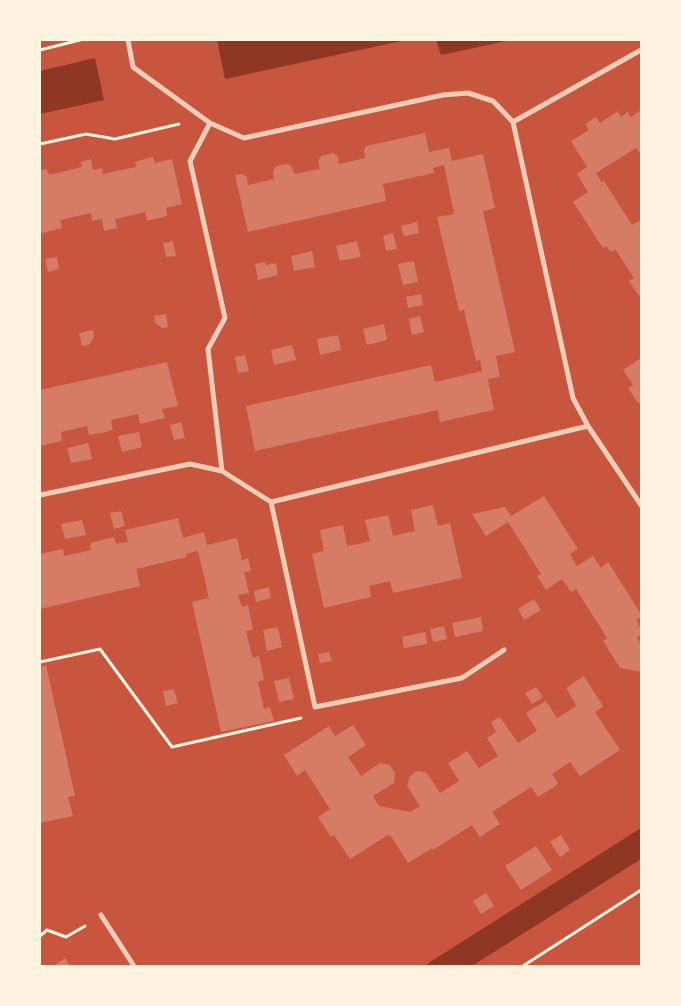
<!DOCTYPE html>
<html>
<head>
<meta charset="utf-8">
<style>
	body { margin:0 }
	#map { position:relative; width:681px; height:1006px; overflow:hidden; background:#c8553d; font-family:"DejaVu Sans",sans-serif }
	canvas { display:block }
	.frame { position:absolute; inset:0; border:41px solid #fff3e0; pointer-events:none }
</style>
</head>
<body>
<div id="map">
<canvas width="681" height="1006"></canvas>
<div class="frame"></div>
</div>
<script>
const ctx = document.querySelector('canvas').getContext('2d');
ctx.lineJoin = 'round';
function fill(path, color) { ctx.fillStyle = color; ctx.fill(path, 'evenodd'); }
const toPath = rows => new Path2D(rows.map(r => 'M' + r).join(''));
function trace(path, color, width, dash) { ctx.strokeStyle = color; ctx.lineWidth = width; ctx.lineCap = dash ? 'butt' : 'round'; ctx.setLineDash(dash || []); ctx.stroke(path); }
fill(toPath([
	[217,40,406,40,225,79],
	[436,40,511,40,441,55],
	[95,58,104,100,40,114,40,71],
	[641,828,641,859,472,966,424,966]
]), '#8f3625');
fill(toPath([
	[641,110,641,154,636,148,596,173,602,183,604,181,632,225,641,220,641,295,639,296,629,281,634,278,615,249,611,252,606,246,603,248,573,202,588,192,577,174,587,167,571,141,589,130,585,124,596,117,600,123,618,111,621,117,627,112,631,117],
	[425,133,429,152,449,148,452,161,483,154,495,208,483,211,515,352,496,356,500,377,488,379,494,410,440,422,438,410,255,451,246,406,431,365,435,382,482,371,480,360,476,361,464,310,459,311,437,217,454,214,444,165,433,168,434,173,383,184,386,201,248,232,235,175,242,174,247,177,248,185,274,179,273,171,276,166,288,164,292,167,294,174,320,169,318,161,321,156,333,153,338,157,339,164,365,158,364,151,366,146],
	[153,157,155,163,172,159,182,204,166,208,167,216,147,221,145,212,115,219,117,228,104,231,102,219,92,221,91,213,60,220,62,228,42,233,40,227,40,170,47,169,49,175,82,167,81,162,91,159,93,170,102,168,103,174,136,167,135,162],
	[417,222,419,233,404,236,401,226],
	[393,233,397,249,386,251,383,236],
	[173,241,176,256,166,257,163,243],
	[357,241,361,257,340,261,336,246],
	[312,251,315,267,294,271,291,256],
	[57,257,59,269,48,272,45,259],
	[414,261,418,282,403,285,398,264],
	[265,262,266,265,276,263,278,275,258,280,255,264],
	[421,294,423,305,408,308,406,297],
	[166,314,168,327,162,328,155,323,154,316],
	[420,316,424,332,412,335,409,319],
	[384,324,387,340,367,345,363,329],
	[93,330,94,337,89,345,82,346,79,333],
	[338,335,341,350,320,355,317,339],
	[292,345,296,360,274,365,271,350],
	[245,355,249,371,238,373,235,357],
	[641,358,641,402,638,403,628,388,633,385,623,370],
	[167,362,178,406,162,409,165,418,140,424,138,414,111,420,113,430,101,433,89,435,87,426,61,432,62,441,40,446,40,390],
	[181,422,185,438,174,440,170,425],
	[139,432,142,447,122,452,118,436],
	[88,443,92,459,71,463,67,448],
	[544,496,578,549,570,554,577,566,593,556,601,568,608,562,641,614,641,617,636,620,641,629,641,635,637,638,641,644,641,672,620,668,603,641,607,638,576,589,571,592,562,579,546,590,537,576,541,574,508,522,486,536,472,514,505,507,511,516],
	[433,505,438,526,450,523,462,578,393,593,390,581,369,586,371,597,324,608,312,554,324,551,320,530,343,525,347,546,359,544,370,541,365,520,388,515,393,536,415,531,411,510],
	[121,511,125,526,114,529,110,513],
	[178,518,183,538,204,532,207,545,237,538,242,560,248,558,251,571,244,572,249,593,238,595,242,607,248,605,253,630,246,631,249,644,253,658,259,656,264,680,258,682,261,695,264,709,270,707,274,721,221,732,192,602,209,598,198,551,186,554,187,557,136,569,140,586,40,609,40,554,63,549,64,556,91,550,90,543,114,537,116,544,128,542,125,530],
	[82,520,86,535,65,539,61,524],
	[269,587,271,598,256,602,254,591],
	[534,599,541,610,524,620,518,609],
	[481,617,483,631,455,637,452,623],
	[444,626,447,639,433,642,430,629],
	[278,627,282,647,267,651,263,630],
	[425,632,427,644,404,648,402,637],
	[329,652,332,661,320,663,318,654],
	[46,665,75,796,68,797,73,816,40,823,40,667],
	[584,676,603,706,595,712,620,750,580,776,570,762,552,774,558,783,557,785,538,797,531,787,492,812,500,824,480,837,472,825,433,850,432,848,408,863,391,836,388,835,350,859,334,835,331,837,318,817,330,809,305,770,297,776,284,755,329,726,335,736,353,725,366,745,348,757,361,776,380,763,390,765,395,773,394,783,373,796,379,806,410,812,420,806,407,786,410,776,417,771,427,773,440,793,459,781,448,763,458,757,467,751,479,768,498,756,487,738,496,732,491,722,500,717,518,743,537,731,526,713,546,701,557,718,567,712,576,706,566,688],
	[289,678,294,699,279,702,274,681],
	[536,687,543,697,532,704,525,693],
	[174,689,178,703,166,706,163,691],
	[561,835,570,850,560,857,550,842],
	[536,846,552,870,521,890,505,866],
	[486,893,494,906,481,914,473,901],
	[65,958,70,966,53,966]
]), '#d67c66');
trace(toPath([
	[40,50,80,40],
	[40,144,86,134,115,139,179,124],
	[40,662,100,649,172,747,301,718],
	[40,936,47,930,66,937,85,926],
	[523,966,641,890]
]), '#fff3e0', 3);
trace(toPath([
	[128,40,133,67,210,123,244,138,443,95,468,93,493,101,513,122,573,398,588,426,641,505],
	[513,122,641,50],
	[210,123,190,161,225,318,208,349,222,471],
	[40,495,190,464,222,471,271,502,588,426],
	[271,502,315,707,462,678,504,650],
	[101,915,134,966]
]), '#f1ccb7', 5);
</script>
</body>
</html>
